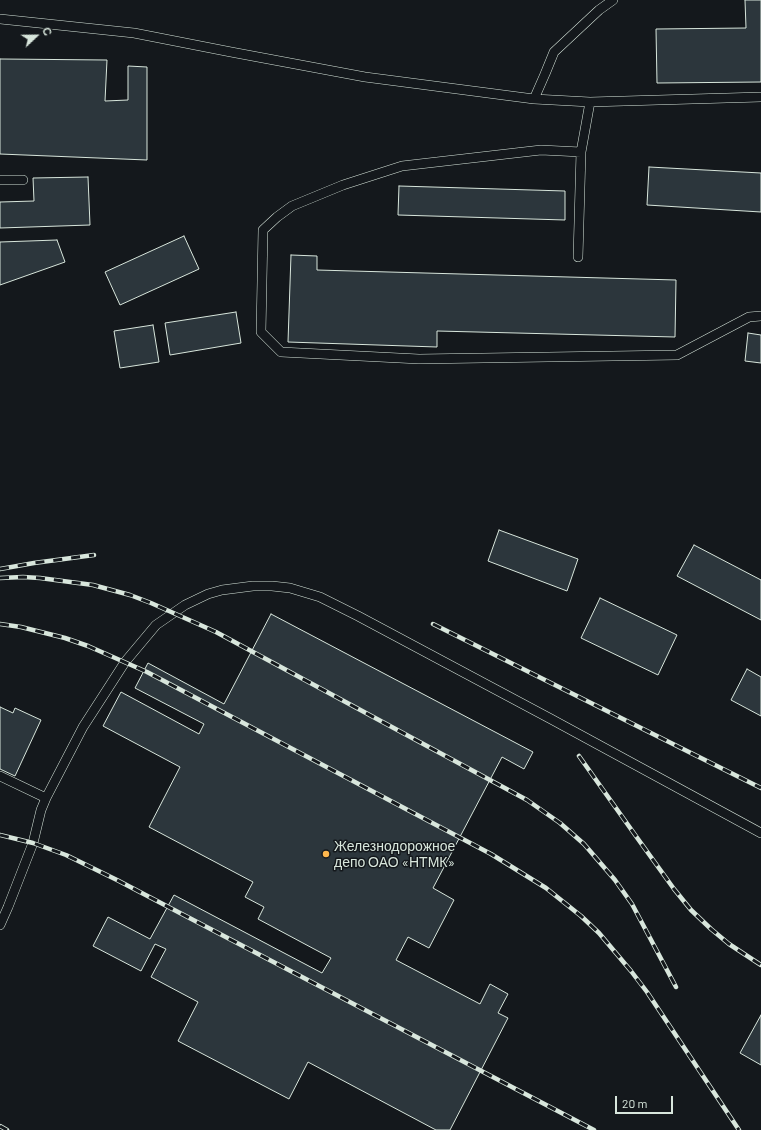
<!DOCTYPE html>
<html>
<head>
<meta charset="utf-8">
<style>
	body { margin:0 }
	#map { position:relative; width:761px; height:1130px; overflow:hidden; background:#14181c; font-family:Barlow,sans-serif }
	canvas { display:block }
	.north { position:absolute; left:16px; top:16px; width:40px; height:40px; -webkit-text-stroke:3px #14181c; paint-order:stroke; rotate:68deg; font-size:11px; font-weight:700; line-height:16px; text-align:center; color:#d8e6dc }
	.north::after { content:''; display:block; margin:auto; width:14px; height:18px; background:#d8e6dc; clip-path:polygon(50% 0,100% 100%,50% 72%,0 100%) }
	.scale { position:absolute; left:615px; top:1096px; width:58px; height:18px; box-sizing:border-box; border:2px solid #d8e6dc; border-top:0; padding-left:5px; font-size:12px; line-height:14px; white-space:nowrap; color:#d8e6dc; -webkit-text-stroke:3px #14181c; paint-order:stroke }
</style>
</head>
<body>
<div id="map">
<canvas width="761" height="1130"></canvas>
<div class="north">С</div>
<div class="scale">20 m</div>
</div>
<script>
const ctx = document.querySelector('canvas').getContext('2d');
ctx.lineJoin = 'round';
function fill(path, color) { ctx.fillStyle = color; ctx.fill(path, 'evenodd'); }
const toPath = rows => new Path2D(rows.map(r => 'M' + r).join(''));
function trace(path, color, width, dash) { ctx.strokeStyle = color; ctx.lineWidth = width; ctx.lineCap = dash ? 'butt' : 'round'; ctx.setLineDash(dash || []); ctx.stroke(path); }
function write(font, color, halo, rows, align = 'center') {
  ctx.font = font + ' Barlow,sans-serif'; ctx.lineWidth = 3; ctx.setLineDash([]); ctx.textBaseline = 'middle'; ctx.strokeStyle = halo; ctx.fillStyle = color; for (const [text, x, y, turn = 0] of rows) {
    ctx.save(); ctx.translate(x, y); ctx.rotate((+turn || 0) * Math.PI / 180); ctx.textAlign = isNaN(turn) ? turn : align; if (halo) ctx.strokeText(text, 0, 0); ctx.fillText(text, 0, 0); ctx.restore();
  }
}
const building = toPath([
	[745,0,761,0,761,82,657,83,656,29,746,28,745,0],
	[0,59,107,60,105,101,128,100,128,66,147,67,147,160,0,154,0,59],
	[649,167,761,173,761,212,647,205,649,167],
	[88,177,90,225,0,228,0,202,34,201,33,178,88,177],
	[399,186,565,191,565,220,398,215,399,186],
	[184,236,199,269,120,305,105,272,184,236],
	[57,240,65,262,0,285,0,242,57,240],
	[291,255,317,256,317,270,676,280,675,337,437,331,437,347,288,342,291,255],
	[236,312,241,343,170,355,165,323,236,312],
	[153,325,159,362,120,368,114,331,153,325],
	[748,333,761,335,761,363,745,361,748,333],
	[499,530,578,559,567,591,488,561,499,530],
	[694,545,761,580,761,620,677,576,694,545],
	[600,598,677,635,658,675,581,638,600,598],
	[271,614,533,752,524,769,502,757,433,888,454,900,429,948,408,937,396,960,480,1004,490,984,508,994,498,1013,508,1018,450,1130,436,1130,308,1062,289,1099,178,1041,198,1002,151,977,166,949,155,944,141,971,93,946,108,917,150,939,174,895,322,973,331,958,258,919,264,907,245,897,253,882,149,827,180,767,103,726,121,692,199,734,204,724,135,688,148,663,224,704,271,614],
	[747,669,761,677,761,716,731,700,747,669],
	[0,707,13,713,15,708,41,720,15,776,0,769,0,707],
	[761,1015,761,1065,740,1053,761,1015]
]);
fill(building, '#2c363c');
trace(building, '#d8e6dc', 1);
const service = toPath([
	[0,19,134,33,231,52,365,77,534,99,590,102,761,97],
	[534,99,545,74,554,52,599,10,613,0],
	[590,102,581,152,541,150,402,166,343,185,292,206,277,217,263,230,261,332,281,352,419,359,677,355,749,317,761,316],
	[0,180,23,180],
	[578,257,581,152],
	[0,776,46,798],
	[0,925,8,907,33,843,41,810,46,798,83,727,125,662,156,625,185,605,208,594,222,590,253,586,272,586,290,588,320,597,358,616,551,719,761,833]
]);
trace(service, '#d8e6dc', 10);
trace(service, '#14181c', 9);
const rail = toPath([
	[0,569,34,563,94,555],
	[0,578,23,577,40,578,93,585,130,595,151,603,216,632,527,800,560,823,584,844,615,880,632,904,676,987],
	[0,624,21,627,65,638,88,646,147,672,491,854,546,888,581,916,599,933,631,971,647,992,739,1130],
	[433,624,761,788],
	[579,756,638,839,674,889,691,910,711,929,729,944,761,965],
	[0,835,33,843,66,855,117,880,594,1130],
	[0,1126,7,1130]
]);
trace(rail, '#d8e6dc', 4.5);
trace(rail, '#14181c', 3, [9]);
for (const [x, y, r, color] of [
	[326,854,4,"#ffb74d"]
]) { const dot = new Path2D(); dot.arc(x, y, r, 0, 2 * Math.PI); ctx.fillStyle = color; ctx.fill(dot); trace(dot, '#14181c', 1.5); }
write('14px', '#d8e6dc', '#14181c', [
	["Железнодорожное",334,846],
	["депо ОАО «НТМК»",334,862]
], 'left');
</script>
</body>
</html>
